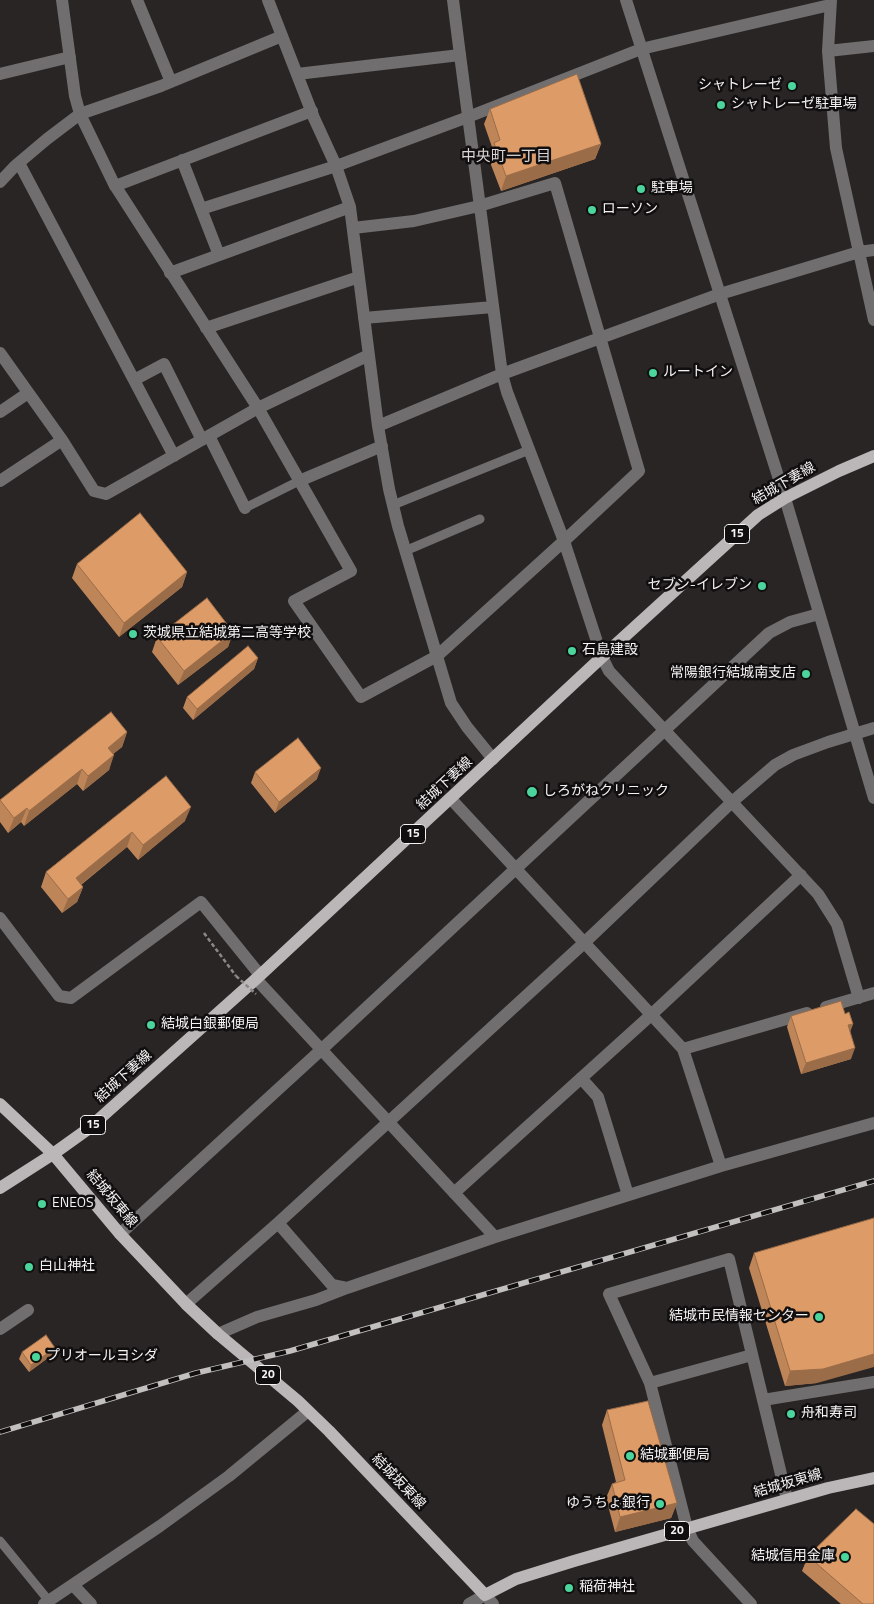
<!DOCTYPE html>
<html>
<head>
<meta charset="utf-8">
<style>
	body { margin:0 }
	canvas { display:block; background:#292524 }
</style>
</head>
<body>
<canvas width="874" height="1604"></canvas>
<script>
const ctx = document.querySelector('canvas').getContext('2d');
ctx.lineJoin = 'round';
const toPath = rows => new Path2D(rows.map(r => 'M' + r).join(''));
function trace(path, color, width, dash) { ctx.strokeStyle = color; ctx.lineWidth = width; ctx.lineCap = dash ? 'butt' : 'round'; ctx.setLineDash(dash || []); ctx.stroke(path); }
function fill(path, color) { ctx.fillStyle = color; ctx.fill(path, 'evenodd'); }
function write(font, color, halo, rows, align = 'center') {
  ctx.font = font + ' "Titillium Web","Noto Sans JP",sans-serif'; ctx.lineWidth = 5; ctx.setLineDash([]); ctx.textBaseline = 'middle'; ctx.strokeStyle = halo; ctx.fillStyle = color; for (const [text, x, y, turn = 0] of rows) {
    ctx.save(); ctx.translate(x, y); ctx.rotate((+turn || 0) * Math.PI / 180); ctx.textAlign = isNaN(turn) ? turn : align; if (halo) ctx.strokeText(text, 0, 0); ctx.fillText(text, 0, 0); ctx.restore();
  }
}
trace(toPath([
	[204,933,236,976]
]), '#8b8887', 2.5, [4, 2.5]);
trace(toPath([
	[393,505,529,450],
	[245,508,299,481],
	[405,551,480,519],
	[0,1541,49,1601]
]), '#706e6e', 9);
trace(toPath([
	[137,0,171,82],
	[268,0,314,118,336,166,350,207,378,426,389,489,398,526,451,703,467,727,493,759],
	[831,0,828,51,836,148,874,320],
	[828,51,874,46],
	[0,74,70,57],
	[297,74,460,55,502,374,507,392,564,541,602,657,609,671,818,894,837,924,859,998],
	[182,160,219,255],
	[19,163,134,380,164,364,202,440],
	[0,182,15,166,47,139,80,114,161,86,282,36],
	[115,186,312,111],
	[201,209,336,166,468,117,641,49,830,5],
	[353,228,414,221,479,206,555,183,639,471,564,541,437,656,361,697,294,601,351,571,258,408,369,355],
	[170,273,350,207],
	[364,318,493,307],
	[206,328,359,277],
	[0,353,62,440,94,491,106,494,258,408,114,184,80,114,75,96,62,0],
	[134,380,174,456],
	[0,412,28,393],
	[378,426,502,374,720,294,859,252,874,250],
	[209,436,245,508],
	[0,481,62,440],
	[299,481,382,446],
	[451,799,683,1049,807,1013],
	[0,918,59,996,71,998,201,902,260,975],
	[256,979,495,1237],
	[826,1007,874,993],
	[683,1049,721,1166],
	[581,1078,598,1097,628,1195],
	[454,1193,651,1015,801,875],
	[278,1223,332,1285,347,1288],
	[120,1234,321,1050,769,633,790,622,819,614],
	[186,1304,278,1223,584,943,732,802,775,765,793,755,828,742,874,728],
	[0,1329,28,1310],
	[218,1334,257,1317,316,1300,347,1288,495,1237,721,1166,874,1123],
	[650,1383,752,1355],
	[763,1400,874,1382],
	[73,1585,91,1604],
	[485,1595,493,1604],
	[44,1604,160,1526,229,1476,308,1411],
	[751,1604,693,1541,687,1528,650,1383,609,1294,729,1259,787,1499]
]), '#706e6e', 12);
trace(toPath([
	[453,0,460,55],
	[626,0,785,498,874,798],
	[469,1604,485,1595]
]), '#706e6e', 12);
trace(toPath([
	[0,1104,53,1154,120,1234,186,1304,218,1334,298,1401,329,1431,485,1595,516,1579,574,1561,828,1488,874,1478],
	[0,1188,53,1154,88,1129,256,979,602,657,758,515,785,498,839,471,874,456]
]), '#bbb6b7', 12);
const rail = toPath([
	[0,1432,196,1373,290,1351,874,1181]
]);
trace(rail, '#c2c0bf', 5.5);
trace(rail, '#100e0e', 4, [11]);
trace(toPath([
	[236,976,256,994]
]), '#8b8887', 2.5, [4, 2.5]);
fill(toPath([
	[490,109,601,144,595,159,501,191,488,157,492,147,484,124],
	[77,564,187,572,182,587,119,637,72,578],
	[233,632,228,647,178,685,152,652,157,637],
	[258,658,254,669,193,720,183,708,187,697],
	[127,732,122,747,113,754,109,770,83,791,77,784,24,826,21,822,8,833,0,822,0,800],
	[255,772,317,779,275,813,251,783],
	[166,776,185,821,138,860,127,847,81,885,83,887,77,902,62,913,41,887,46,872],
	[845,1014,853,1024,850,1031,851,1059,801,1074,787,1027,791,1016],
	[754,1253,817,1383,785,1386,749,1268],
	[55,1348,52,1355,29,1372,19,1359,22,1352],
	[607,1410,677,1503,671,1518,615,1532,606,1498,612,1484,616,1482,602,1425],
	[808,1556,874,1604,841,1604,802,1571]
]), '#be8559');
fill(toPath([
	[601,144,595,159,501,191,506,176],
	[187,572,182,587,119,637,124,623],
	[233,632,228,647,178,685,184,671],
	[258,658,254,669,193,720,197,709],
	[127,732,122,747,103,762,108,748],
	[114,755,109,770,83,791,88,776],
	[321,768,317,779,275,813,279,802],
	[82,769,77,784,24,826,29,811],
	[191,807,185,821,138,860,143,845],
	[27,808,21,822,8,833,14,818],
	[132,832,127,847,70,893,76,878],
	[83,887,77,902,62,913,68,899],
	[853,1024,849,1035,848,1025],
	[855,1048,851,1059,801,1074,806,1063],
	[55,1348,52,1355,29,1372,31,1365],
	[874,1354,874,1367,817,1383,785,1386,790,1371],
	[677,1503,671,1518,615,1532,620,1517]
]), '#9b6c48');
const building = toPath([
	[577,74,601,144,506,176,494,143,500,140,490,109,577,74],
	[140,513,187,572,124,623,77,564,140,513],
	[207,598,233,632,184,671,157,637,207,598],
	[248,646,258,658,197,709,187,697,248,646],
	[111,712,127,732,108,748,114,755,88,776,82,769,29,811,27,808,14,818,0,800,111,712],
	[298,738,321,768,279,802,255,772,298,738],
	[166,776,191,807,143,845,132,832,76,878,83,887,68,899,46,872,166,776],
	[841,1001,845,1014,849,1012,853,1024,848,1025,855,1048,806,1063,791,1016,841,1001],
	[874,1218,874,1354,823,1369,790,1371,754,1253,874,1218],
	[46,1335,55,1348,31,1365,22,1352,46,1335],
	[648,1401,677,1503,620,1517,612,1484,625,1480,607,1410,648,1401],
	[856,1509,874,1524,874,1604,863,1604,808,1556,856,1509]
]);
fill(building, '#dd9b67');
trace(building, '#9b6c48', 1);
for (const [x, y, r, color] of [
	[792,86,5,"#4bd49b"],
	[721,105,5,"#4bd49b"],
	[641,189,5,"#4bd49b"],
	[592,210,5,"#4bd49b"],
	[653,373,5,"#4bd49b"],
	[762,586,5,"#4bd49b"],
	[133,634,5,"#4bd49b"],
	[572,651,5,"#4bd49b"],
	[806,674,5,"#4bd49b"],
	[532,792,6,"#4bd49b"],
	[151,1025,5,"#4bd49b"],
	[42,1204,5,"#4bd49b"],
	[29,1267,5,"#4bd49b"],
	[819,1317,5,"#4bd49b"],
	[36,1357,5,"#4bd49b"],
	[791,1414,5,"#4bd49b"],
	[630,1456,5,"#4bd49b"],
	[660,1504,5,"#4bd49b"],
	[845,1557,5,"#4bd49b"],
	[569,1588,5,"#4bd49b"]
]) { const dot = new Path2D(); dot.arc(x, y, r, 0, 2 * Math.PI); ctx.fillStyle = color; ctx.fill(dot); trace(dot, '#100e0e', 2); }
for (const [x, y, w] of [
	[737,534,25],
	[413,834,25],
	[93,1125,25],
	[268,1375,25],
	[677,1531,25]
]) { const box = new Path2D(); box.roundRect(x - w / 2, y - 9.5, w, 19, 4); ctx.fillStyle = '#100e0e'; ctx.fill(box); trace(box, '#f5f3f2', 1); }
write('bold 12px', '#f5f3f2', null, [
	["15",737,534],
	["15",413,834],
	["15",93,1125],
	["20",268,1375],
	["20",677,1531]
]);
write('14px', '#f5f3f2', '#100e0e', [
	["シャトレーゼ",782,86,"right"],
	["シャトレーゼ駐車場",731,105],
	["駐車場",651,189],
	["ローソン",602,210],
	["ルートイン",663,373],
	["セブン-イレブン",752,586,"right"],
	["茨城県立結城第二高等学校",143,634],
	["石島建設",582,651],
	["常陽銀行結城南支店",796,674,"right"],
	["しろがねクリニック",543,792],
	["結城白銀郵便局",161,1025],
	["ENEOS",52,1204],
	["白山神社",39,1267],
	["結城市民情報センター",809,1317,"right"],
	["プリオールヨシダ",46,1357],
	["舟和寿司",801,1414],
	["結城郵便局",640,1456],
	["ゆうちょ銀行",650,1504,"right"],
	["結城信用金庫",835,1557,"right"],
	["稲荷神社",579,1588]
], 'left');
write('14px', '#f5f3f2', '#100e0e', [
	["結城下妻線",784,484,-30],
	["結城下妻線",445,784,-43],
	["結城下妻線",124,1077,-42],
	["結城坂東線",111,1199,50],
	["結城坂東線",398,1482,46],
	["結城坂東線",788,1484,-16]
]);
write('15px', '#dbd6d5', '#100e0e', [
	["中央町一丁目",506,157]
]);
</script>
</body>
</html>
